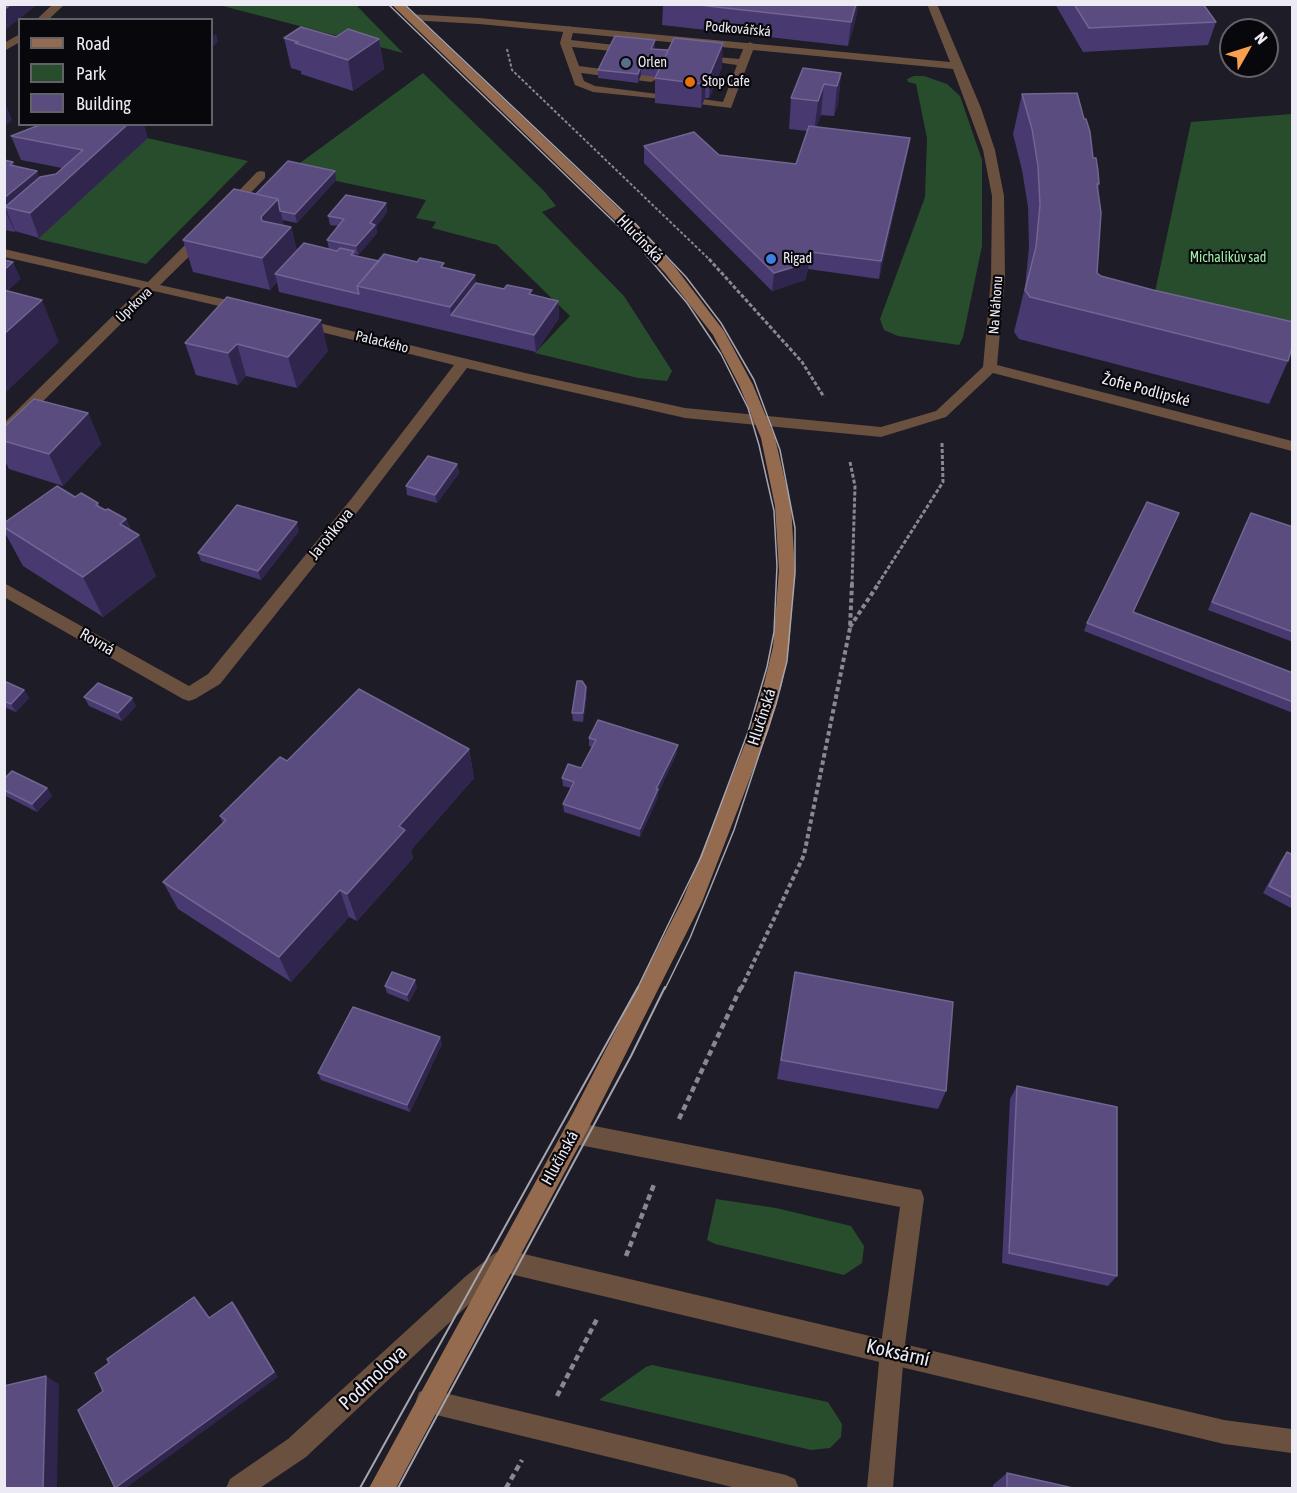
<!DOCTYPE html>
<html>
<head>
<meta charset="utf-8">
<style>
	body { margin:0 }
	#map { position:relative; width:1297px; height:1493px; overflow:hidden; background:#1e1c27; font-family:"Asap Condensed",sans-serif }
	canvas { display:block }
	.frame { position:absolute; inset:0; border:6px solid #ecebf3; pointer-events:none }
	.legend { position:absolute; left:18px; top:18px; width:195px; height:108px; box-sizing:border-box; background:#08070c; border:2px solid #636268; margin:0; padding:8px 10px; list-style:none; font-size:18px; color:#ecebf3 }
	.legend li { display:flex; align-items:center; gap:12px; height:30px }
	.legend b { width:30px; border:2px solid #636268 }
	.north { position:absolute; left:1219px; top:18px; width:60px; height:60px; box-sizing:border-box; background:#08070c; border:2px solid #636268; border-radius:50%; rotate:51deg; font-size:16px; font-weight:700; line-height:24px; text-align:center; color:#ecebf3 }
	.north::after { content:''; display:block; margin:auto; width:21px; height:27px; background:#fa9f4e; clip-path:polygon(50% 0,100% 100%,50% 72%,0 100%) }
</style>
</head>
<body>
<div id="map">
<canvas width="1297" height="1493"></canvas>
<div class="frame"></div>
<ul class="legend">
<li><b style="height:8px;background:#946b4e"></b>Road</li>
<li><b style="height:16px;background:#284d2c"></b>Park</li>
<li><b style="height:16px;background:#5a4c7f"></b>Building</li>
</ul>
<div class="north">N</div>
</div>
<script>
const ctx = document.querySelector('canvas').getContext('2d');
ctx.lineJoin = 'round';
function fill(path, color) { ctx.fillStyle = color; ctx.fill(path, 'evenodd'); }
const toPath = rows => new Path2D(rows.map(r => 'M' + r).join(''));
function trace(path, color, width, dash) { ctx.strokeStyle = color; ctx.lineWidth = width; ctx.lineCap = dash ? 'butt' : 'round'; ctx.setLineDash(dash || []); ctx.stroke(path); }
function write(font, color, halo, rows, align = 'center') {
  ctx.font = font + ' "Asap Condensed",sans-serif'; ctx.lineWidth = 4.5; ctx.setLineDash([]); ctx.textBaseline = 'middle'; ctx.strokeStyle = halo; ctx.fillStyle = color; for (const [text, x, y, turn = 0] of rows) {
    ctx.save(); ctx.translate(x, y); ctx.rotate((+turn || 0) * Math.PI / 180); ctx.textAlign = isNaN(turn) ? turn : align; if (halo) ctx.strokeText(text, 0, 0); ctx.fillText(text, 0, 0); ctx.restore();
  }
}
fill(toPath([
	[219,5,356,5,403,53],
	[423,73,545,192,556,206,542,212,624,296,672,371,667,381,638,378,535,353,570,316,497,245,432,228,436,222,416,218,426,200,289,171],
	[914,76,924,76,947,84,960,96,982,160,982,246,963,337,959,345,898,336,884,330,880,319,925,197,927,138,916,84,908,82,907,79],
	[1292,114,1292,343,1151,311,1191,122],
	[147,138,248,161,146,264,38,239],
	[716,1199,776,1208,851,1226,864,1246,862,1263,844,1275,715,1244,707,1240],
	[652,1365,828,1402,842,1424,841,1437,830,1448,811,1450,599,1400,646,1367]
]), '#284d2c');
trace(toPath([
	[507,49,512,70,710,260]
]), '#898891', 2, [3, 2]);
trace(toPath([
	[709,259,802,362,824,397],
	[850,462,855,486,852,584],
	[878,584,943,482,942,443]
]), '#898891', 3, [4, 2]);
trace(toPath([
	[850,627,879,583],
	[741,989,804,855,850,628,852,583]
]), '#898891', 4, [4.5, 3]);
trace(toPath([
	[679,1119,741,987],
	[626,1256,655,1182],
	[557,1396,598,1317],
	[506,1488,522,1460]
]), '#898891', 4.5, [6, 4]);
fill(toPath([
	[569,26,574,29,571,40,632,47,637,50,632,53,572,47,579,66,647,75,658,53,666,53,668,55,657,79,651,82,581,73,584,81,595,86,658,94,662,95,662,99,593,92,575,85,560,43,564,29,569,26],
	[750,42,755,45,731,108,699,104,699,100,703,99,723,102,737,65,694,59,694,55,739,59,745,45,750,42],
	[574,1122,921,1190,924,1198,904,1352,893,1488,867,1488,880,1352,900,1207,574,1144,566,1141,563,1133,566,1125,574,1122],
	[428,1389,786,1475,795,1479,799,1488,736,1488,428,1413,419,1410,416,1401,419,1392,428,1389]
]), '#6a503e');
fill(toPath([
	[53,4,65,4,48,20,36,20,53,4],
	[927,4,937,4,981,108,995,150,1004,196,1005,278,997,365,1292,441,1292,451,993,373,946,417,881,437,685,418,467,368,362,506,220,684,195,699,189,701,183,699,4,597,4,583,189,686,208,674,352,498,454,365,293,325,291,322,298,318,525,373,685,408,881,427,936,411,983,367,991,278,992,196,983,150,953,69,479,24,409,20,404,17,409,14,479,18,950,62,927,4],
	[20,34,20,42,4,51,4,43,20,34],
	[261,171,265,172,265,178,233,211,225,211,223,208,225,205,257,172,261,171],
	[203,231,209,235,208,238,160,285,250,305,252,308,250,311,245,312,154,291,9,435,4,437,4,423,141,288,4,257,4,249,148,282,198,232,203,231],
	[503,1249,1224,1420,1292,1429,1292,1453,1224,1444,506,1273,482,1292,306,1457,260,1488,226,1488,230,1479,288,1439,466,1276,495,1253,503,1249]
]), '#6a503e');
fill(toPath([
	[391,4,403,4,636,225,675,267,724,331,753,385,775,438,791,506,795,570,789,647,782,684,769,729,702,902,589,1127,396,1488,369,1488,573,1113,683,899,751,729,764,684,773,647,779,570,775,506,761,438,739,385,713,335,665,273,626,231,391,4]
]), '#946b4e');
trace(toPath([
	[388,4,636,243,687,303,721,354,748,408,759,445,774,511,777,566,774,632,767,667,748,732,701,857,637,989],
	[404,4,628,216,686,277,721,323,754,380,780,450,795,528,795,573,787,661,776,704,734,830,690,938,665,989]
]), '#a6a4ad', 1.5);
trace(toPath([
	[360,1488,638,987],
	[398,1488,631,1056,665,987]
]), '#a6a4ad', 2);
fill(toPath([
	[663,4,858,4,856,18,848,46,662,25],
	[1055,4,1203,4,1216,22,1208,45,1083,52],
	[336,37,379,39,384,69,353,91,301,74,301,71,291,68,284,38],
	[655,49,722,67,709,98,705,98,701,108,655,103,655,78,656,77,641,75,638,83,598,78,598,70],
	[841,73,838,104,834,116,821,115,816,127,910,138,907,155,879,279,808,269,805,280,772,291,644,163,644,146,796,164,807,131,789,129,791,98],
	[1022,94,1093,158,1099,184,1098,189,1097,273,1101,276,1288,361,1269,404,1019,339,1014,332,1025,287,1029,247,1028,207,1022,170,1013,134],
	[11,136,148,138,39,238,15,231,15,232,4,230,4,160,13,162,15,166,40,177,56,174,62,168,21,160],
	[336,180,297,223,282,220,284,226,291,227,297,251,337,251,337,250,329,249,327,240,338,226,330,225,328,216,386,203,387,212,376,227,377,233,358,255,355,254,355,255,379,261,444,268,476,283,558,301,559,318,536,352,279,292,277,282,270,290,193,272,183,240,256,194],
	[227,297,328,351,297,388,246,376,238,385,196,375,185,343],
	[88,413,101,444,63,486,9,469,4,459,4,427],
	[457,464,459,473,437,503,407,495,406,486],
	[75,497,98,503,100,508,126,519,131,530,156,576,103,617,23,566,4,531,4,523],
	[1246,522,1293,527,1293,642,1208,610],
	[299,531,261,580,201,561,198,553],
	[1134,612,1293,673,1293,713,1084,631,1087,623],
	[4,681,24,690,29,698,16,712,4,707],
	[587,696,583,722,573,721,572,713],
	[84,697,136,706,122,721,89,706],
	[589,738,677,753,658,793,658,797,640,837,564,812,563,804,571,788,563,786,562,778,581,768,592,747,589,746],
	[469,749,474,778,411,850,413,858,357,921,349,917,291,982,178,909,163,882,223,823,220,816,287,761],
	[4,779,47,788,52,796,37,812,4,795],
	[1287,852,1293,855,1293,909,1263,893,1281,860],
	[795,972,946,1091,938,1109,777,1079],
	[385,986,417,987,409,1002,387,993],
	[440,1037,442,1044,410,1112,321,1080,318,1073],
	[1017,1086,1117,1276,1108,1286,1002,1263,1010,1099],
	[1007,1473,1073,1488,993,1488,993,1485]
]), '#483971');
fill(toPath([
	[11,4,38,4,4,31,4,10],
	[856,4,858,4,856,18,848,46,851,22],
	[216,34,218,42,212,47,212,37],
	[379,39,384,69,353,91,348,60],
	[655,40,655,49,651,49],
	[723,43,722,67,709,98,710,74],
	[641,66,641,75,638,83,638,74],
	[706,73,705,98,701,108,702,84],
	[841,73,838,104,834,116,837,86],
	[824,84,821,115,814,132,818,101],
	[4,100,12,120,4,127],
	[121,124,144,124,148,138,39,238,30,213,5,207,15,231,15,232,4,208,4,198,10,165,13,162,22,184,37,171,47,197],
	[910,138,907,155,879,279,881,261],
	[335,171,336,180,297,223,295,214],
	[278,199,285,231,269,248,261,217],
	[386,203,387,212,376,227,377,233,358,255,356,246,370,223],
	[291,227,299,259,275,274,277,282,270,290,262,258],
	[810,252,808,269,805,280,772,291,774,273],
	[13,262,21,279,4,294,4,270],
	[475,275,478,300,451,315,450,307],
	[42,300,59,342,4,394,4,334],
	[558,301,559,318,536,352,534,335],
	[321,320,328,351,297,388,288,357],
	[237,344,246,376,238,385,228,353],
	[88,413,101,444,63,486,49,454],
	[457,464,459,473,437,503,435,495],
	[126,519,134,538,139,535,156,576,103,617,83,577,120,524],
	[297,522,299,531,261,580,258,571],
	[586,687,587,696,583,722,583,713],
	[24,690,29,698,16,712,11,704],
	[132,698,136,706,122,721,118,713],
	[678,745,677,753,658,793,658,797,640,837,640,829,656,789],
	[469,749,474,778,411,850,413,858,357,921,347,894,399,826],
	[47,788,52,796,37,812,32,804],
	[340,890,349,917,291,982,279,957],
	[415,980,417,987,409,1002,407,995],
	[440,1037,442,1044,410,1112,407,1105],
	[194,1297,199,1302,214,1323,209,1318],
	[232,1302,237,1307,278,1377,126,1488,116,1488],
	[46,1376,59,1384,57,1488,43,1488]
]), '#30264d');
const building = toPath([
	[4,4,11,4,4,10,4,4],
	[690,4,856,4,851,22,690,4],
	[1074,4,1203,4,1216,22,1089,28,1074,4],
	[301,27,336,37,348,29,379,39,348,60,295,43,298,42,284,38,301,27],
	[615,36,655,40,651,49,668,50,660,69,641,66,638,74,598,70,615,36],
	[674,38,723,43,710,74,706,73,702,84,655,78,674,38],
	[803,68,841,73,837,86,824,84,818,101,791,98,803,68],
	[1077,93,1084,119,1086,119,1090,132,1093,158,1096,158,1098,171,1099,184,1097,184,1101,213,1097,273,1101,276,1153,290,1293,322,1293,344,1288,361,1030,297,1025,290,1036,247,1040,205,1038,166,1032,129,1022,94,1077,93],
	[42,124,128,124,30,213,5,207,40,177,56,174,83,150,11,136,42,124],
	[809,126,910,138,881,261,810,252,807,263,774,273,644,146,694,132,719,155,796,164,809,126],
	[4,160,13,162,10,165,37,171,4,198,4,160],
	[288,161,335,171,295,214,280,211,278,199,256,194,288,161],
	[234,189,278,199,261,217,262,221,291,227,262,258,183,240,234,189],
	[346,195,386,203,370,223,375,225,356,246,327,240,344,219,328,216,346,195],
	[304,243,337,251,340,248,354,251,351,255,379,261,357,286,359,294,275,274,304,243],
	[384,254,417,262,420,258,444,263,441,267,475,275,450,307,357,286,384,254],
	[4,260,13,262,4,270,4,260],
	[476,283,504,289,507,285,532,290,529,294,558,301,534,335,451,315,476,283],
	[4,290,42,300,4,334,4,290],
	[227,297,321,320,288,357,237,344,228,353,185,343,227,297],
	[34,399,88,413,49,454,4,441,4,427,34,399],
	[428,456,457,464,435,495,406,486,428,456],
	[57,486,75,497,81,493,98,503,96,505,105,510,108,509,126,519,120,524,139,535,83,577,4,527,4,523,57,486],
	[1147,502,1179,513,1133,612,1293,673,1293,702,1087,623,1147,502],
	[237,505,297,522,258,571,198,553,237,505],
	[1251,513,1293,527,1293,632,1212,602,1251,513],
	[4,681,24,690,11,704,4,701,4,681],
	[577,681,582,681,586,687,583,713,572,713,577,681],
	[98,683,132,698,118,713,84,697,98,683],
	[359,689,469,749,399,826,405,830,347,894,340,890,279,957,163,882,226,820,220,816,280,757,287,761,359,689],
	[598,720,678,745,656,789,658,789,640,829,563,804,574,782,562,778,568,764,581,768,596,740,589,738,598,720],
	[12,771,47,788,32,804,4,790,4,779,12,771],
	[1287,852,1293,855,1293,898,1269,886,1287,852],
	[392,972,415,980,407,995,385,986,392,972],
	[795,972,953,1002,946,1091,781,1060,795,972],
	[353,1007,440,1037,407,1105,318,1073,353,1007],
	[1017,1086,1117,1107,1117,1276,1009,1253,1017,1086],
	[194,1297,209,1318,232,1302,274,1372,115,1488,78,1410,103,1391,95,1373,109,1363,107,1359,194,1297],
	[46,1376,43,1488,4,1488,4,1386,46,1376],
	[1007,1473,1073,1488,1007,1488,1007,1473]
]);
fill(building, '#5a4c7f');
trace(building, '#716591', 1.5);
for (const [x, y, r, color] of [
	[626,63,6,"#5c6f8a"],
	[690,82,6,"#e8710a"],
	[771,259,6,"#3f7fe0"]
]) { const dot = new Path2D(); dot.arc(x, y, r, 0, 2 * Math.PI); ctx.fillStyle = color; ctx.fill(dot); trace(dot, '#08070c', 2); }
write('14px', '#ecebf3', '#08070c', [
	["Podkovářská",738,29,5],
	["Úprkova",134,305,-44],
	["Na Náhonu",996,305,-86],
	["Palackého",382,342,14]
]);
write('14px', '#ecebf3', '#08070c', [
	["Orlen",638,63],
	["Stop Cafe",702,82],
	["Rigad",783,259]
], 'left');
write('14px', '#9deea3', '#08070c', [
	["Michalíkův sad",1228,258]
]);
write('16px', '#ecebf3', '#08070c', [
	["Hlučínská",640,239,46],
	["Žofie Podlipské",1146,390,15],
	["Jaroňkova",331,534,-51],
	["Rovná",97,642,30],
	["Hlučínská",762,717,-72],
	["Hlučínská",560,1158,-61]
]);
write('20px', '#ecebf3', '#08070c', [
	["Koksární",898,1353,13],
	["Podmolova",373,1378,-43]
]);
</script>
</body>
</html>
